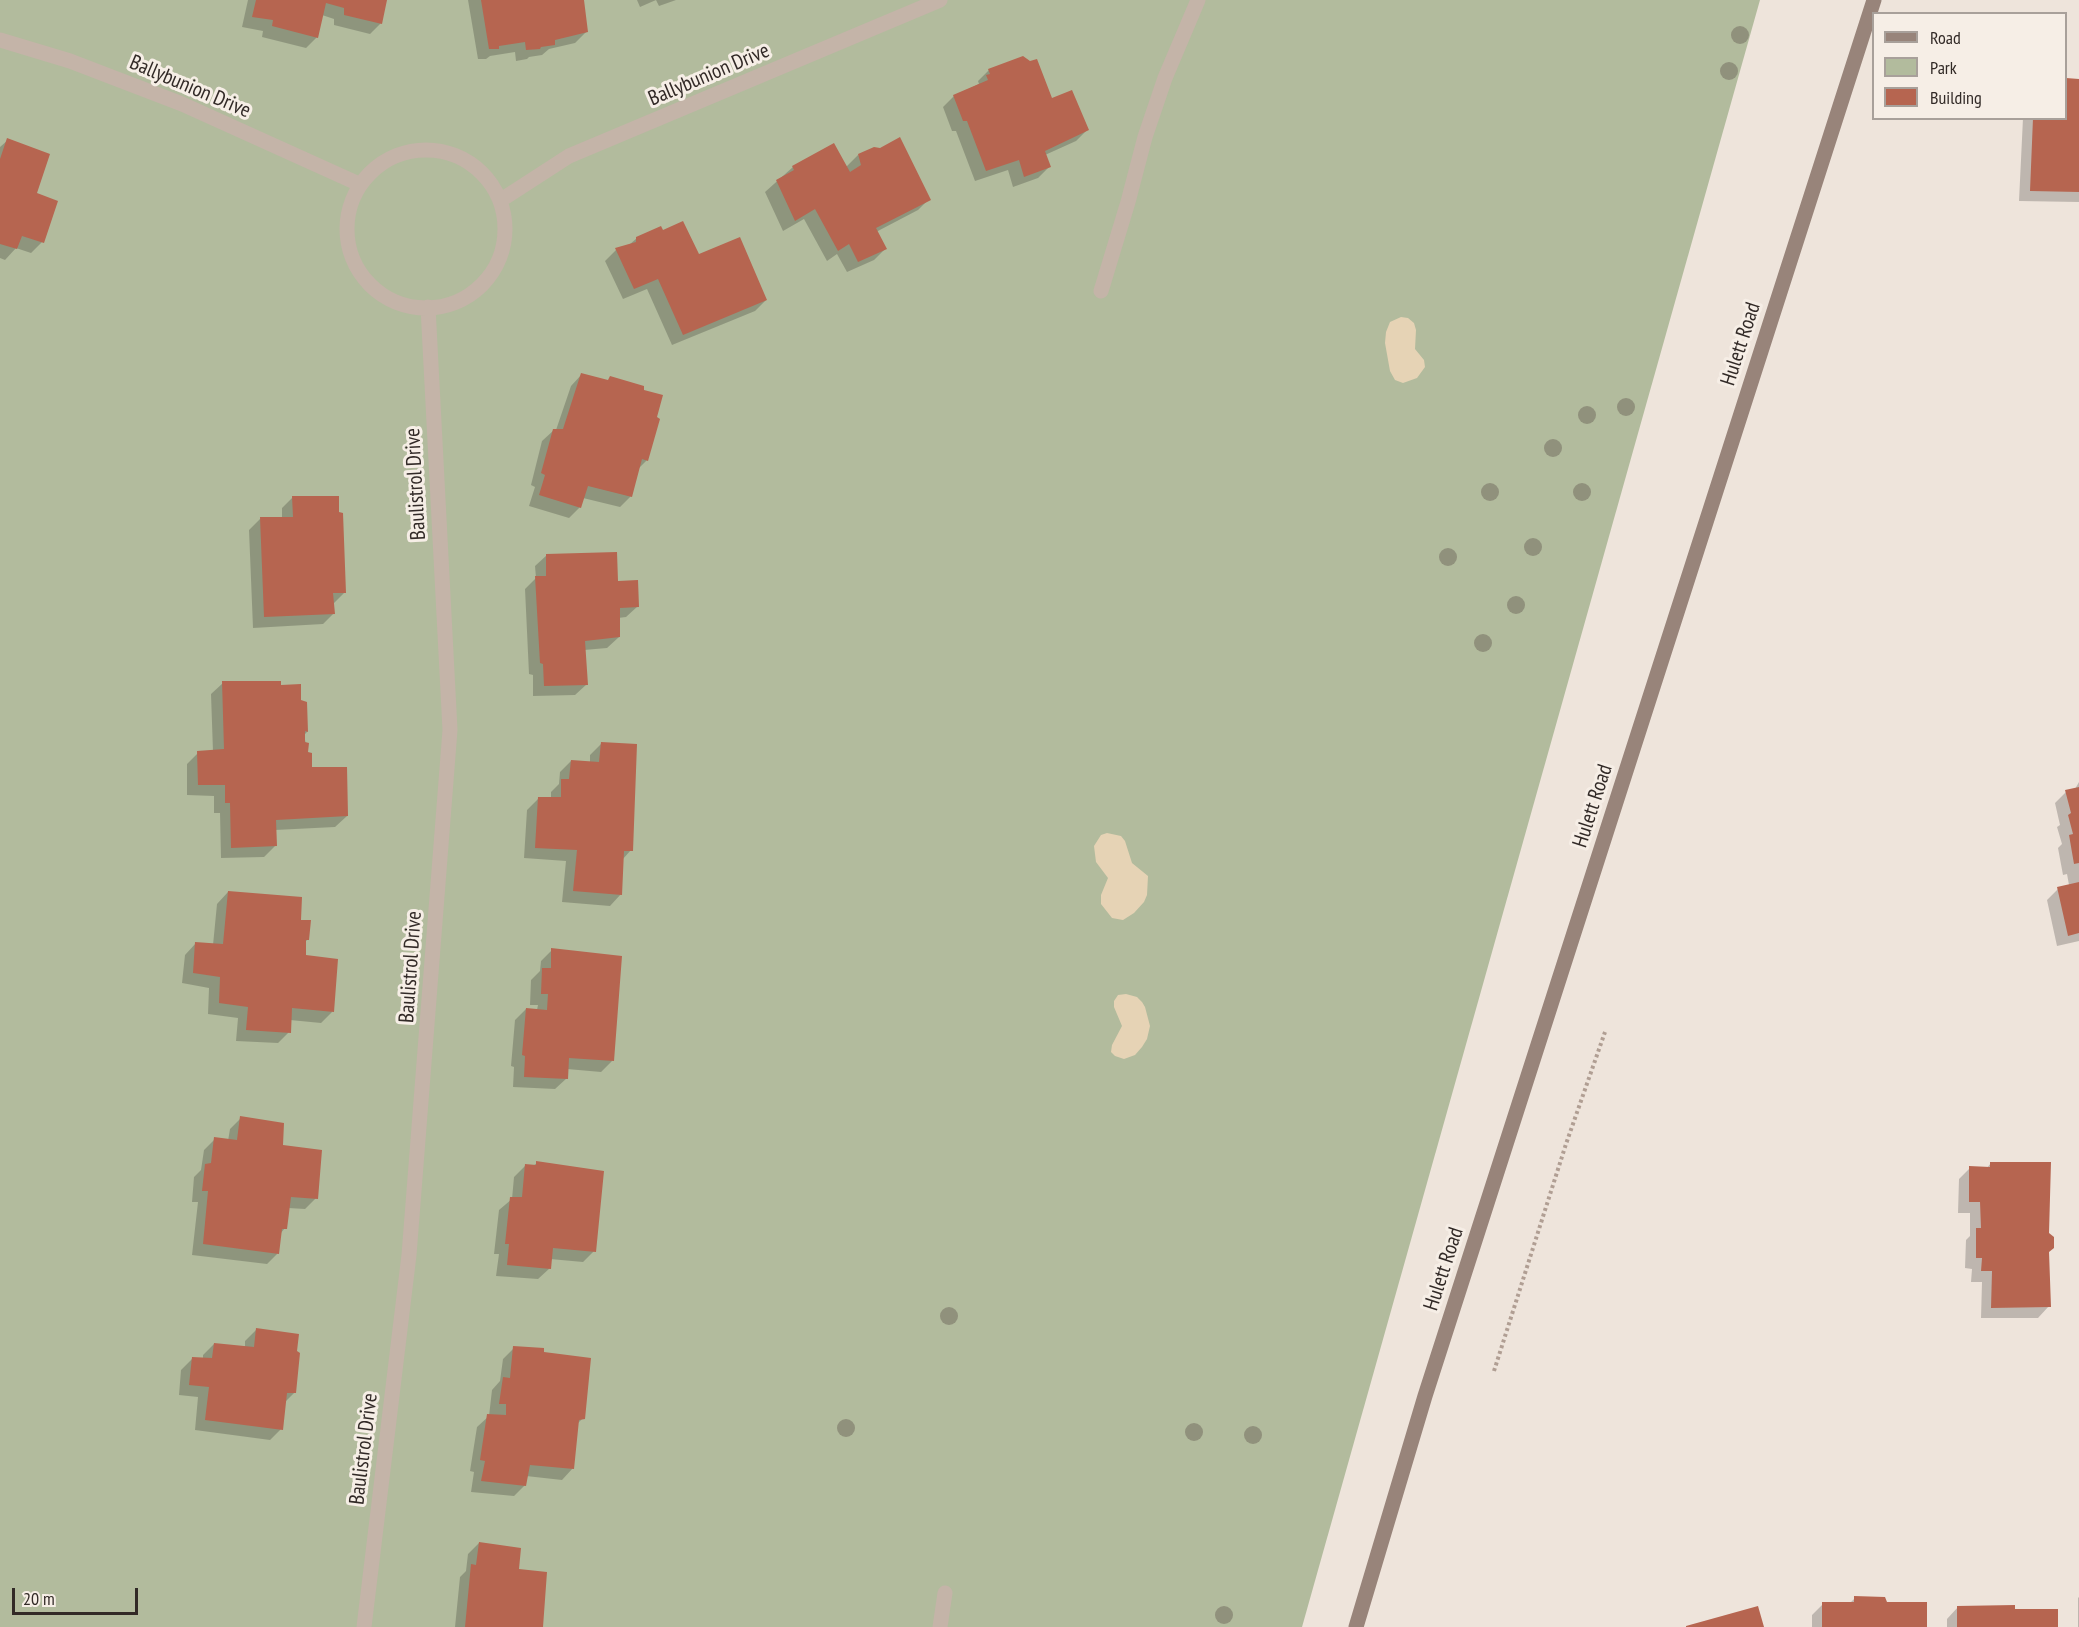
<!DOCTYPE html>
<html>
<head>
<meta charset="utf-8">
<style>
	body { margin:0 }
	#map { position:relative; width:2079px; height:1627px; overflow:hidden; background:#eee4db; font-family:"PT Sans Narrow",sans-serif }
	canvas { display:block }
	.legend { position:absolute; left:1872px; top:12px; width:195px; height:108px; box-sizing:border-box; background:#f6eee6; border:2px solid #a8a09a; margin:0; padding:8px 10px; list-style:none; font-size:18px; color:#322a27 }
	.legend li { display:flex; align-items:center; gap:12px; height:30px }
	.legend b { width:30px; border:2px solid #a8a09a }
	.scale { position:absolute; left:12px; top:1588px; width:126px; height:27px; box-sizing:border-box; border:3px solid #322a27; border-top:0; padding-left:8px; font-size:18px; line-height:21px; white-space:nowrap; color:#322a27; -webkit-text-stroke:4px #f6eee6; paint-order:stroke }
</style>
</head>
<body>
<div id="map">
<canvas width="2079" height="1627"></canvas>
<ul class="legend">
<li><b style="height:8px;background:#98847a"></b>Road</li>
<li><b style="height:16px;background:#b2bb9d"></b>Park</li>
<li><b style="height:16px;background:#b66550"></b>Building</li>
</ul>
<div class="scale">20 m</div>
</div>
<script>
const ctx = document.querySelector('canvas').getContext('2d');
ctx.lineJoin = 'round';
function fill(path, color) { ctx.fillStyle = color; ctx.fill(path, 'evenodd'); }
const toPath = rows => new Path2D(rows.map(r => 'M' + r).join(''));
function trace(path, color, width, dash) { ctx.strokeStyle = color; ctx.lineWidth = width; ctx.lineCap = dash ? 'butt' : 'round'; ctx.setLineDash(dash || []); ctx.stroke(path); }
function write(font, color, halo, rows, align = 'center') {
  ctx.font = font + ' "PT Sans Narrow",sans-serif'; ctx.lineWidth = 6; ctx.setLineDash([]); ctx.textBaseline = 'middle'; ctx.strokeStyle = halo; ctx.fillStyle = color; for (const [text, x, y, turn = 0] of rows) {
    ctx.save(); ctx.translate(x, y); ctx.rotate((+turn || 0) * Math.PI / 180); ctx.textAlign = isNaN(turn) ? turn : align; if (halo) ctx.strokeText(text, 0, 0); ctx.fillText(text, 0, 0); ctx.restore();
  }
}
fill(toPath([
	[0,0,1760,0,1302,1627,0,1627]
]), '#b2bb9d');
fill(toPath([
	[1401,317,1408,318,1414,323,1416,330,1415,349,1424,360,1425,367,1417,378,1403,383,1395,380,1390,371,1385,343,1386,332,1390,322],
	[1107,833,1121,836,1125,841,1132,863,1148,876,1147,895,1144,902,1134,913,1123,920,1112,918,1101,904,1101,895,1108,878,1096,862,1094,846,1101,835],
	[1126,994,1137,997,1142,1002,1145,1007,1150,1026,1147,1039,1142,1047,1135,1055,1124,1059,1115,1056,1111,1052,1112,1045,1122,1026,1114,1007,1114,1001,1118,995]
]), '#e6d3b5');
fill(toPath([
	[248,0,385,0,381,23,370,34,334,25,334,19,322,15,317,37,306,48,262,37,263,31,242,27],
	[468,0,582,0,587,31,575,43,549,49,542,55,529,57,527,59,516,61,515,52,490,56,486,59,478,59],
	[637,0,676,0,659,6,656,0,640,7],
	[989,70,1051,100,1087,130,1076,141,1045,155,1049,167,1038,178,1013,187,1008,170,975,181,956,131,952,131,943,107,954,96,979,84,978,81],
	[2066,79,2079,81,2079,202,2019,201,2023,118,2066,118],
	[8,140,36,194,42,242,31,253,16,248,5,260,0,258,0,147],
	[858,155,929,199,918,210,876,232,885,249,874,260,847,272,837,254,827,261,804,219,783,231,765,192,793,167,846,167],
	[637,238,698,256,766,300,755,311,672,345,647,289,623,299,605,261,616,250,629,245],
	[582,374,607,381,647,460,638,469,631,496,620,507,583,498,580,507,569,518,529,506,535,487,531,485,542,441,554,430,556,430,571,386],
	[293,497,344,593,333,604,334,613,323,624,253,628,249,530,260,519,282,518,282,508],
	[547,555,616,582,638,606,626,617,618,618,619,637,607,648,584,650,587,684,575,695,533,696,533,675,529,674,525,589,536,578,535,566],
	[223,683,280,687,299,701,306,704,307,732,304,735,311,768,347,816,335,827,275,830,275,846,264,857,221,858,220,813,214,813,214,796,187,795,187,764,198,753,213,752,211,694],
	[601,744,631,850,622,860,621,894,610,906,562,902,566,861,524,858,527,810,538,799,551,799,551,792,559,784,560,772,571,761,590,763,590,755],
	[2079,782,2079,945,2079,941,2057,946,2047,900,2058,889,2069,885,2067,874,2063,875,2058,848,2062,844,2057,827,2060,825,2055,803,2066,792,2075,789],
	[228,892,300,921,308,939,305,942,304,956,332,1012,321,1023,290,1020,289,1032,278,1043,236,1041,238,1018,208,1014,209,988,182,983,185,955,196,943,213,945,217,904],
	[552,950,612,1061,601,1072,567,1069,567,1078,555,1089,513,1087,514,1067,511,1066,515,1020,526,1009,537,1010,538,1005,530,1005,531,980,540,971,541,961],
	[241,1118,281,1146,316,1198,305,1209,288,1208,285,1228,280,1234,278,1253,267,1264,192,1255,198,1202,192,1202,194,1177,201,1170,204,1150,215,1139,228,1141,230,1129],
	[537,1163,594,1251,583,1262,550,1259,550,1268,538,1279,496,1276,499,1254,494,1254,499,1210,512,1199,514,1177,525,1166,533,1166],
	[1991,1163,2048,1234,2049,1306,2038,1318,1981,1318,1982,1282,1971,1282,1972,1269,1965,1268,1966,1240,1970,1236,1970,1213,1958,1213,1959,1179,1970,1168,1986,1169],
	[256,1330,295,1352,295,1392,284,1403,281,1429,270,1440,195,1430,198,1397,179,1395,181,1370,192,1359,203,1359,203,1355,214,1344,245,1347,245,1341],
	[514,1348,583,1418,577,1424,573,1468,562,1480,526,1476,525,1485,514,1496,471,1492,474,1472,470,1471,477,1427,489,1416,492,1390,500,1381,503,1359],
	[479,1543,517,1570,542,1627,455,1627,460,1577,466,1571,468,1554],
	[2079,1597,2079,1627,2078,1627,2078,1598],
	[1855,1598,1886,1603,1926,1627,1812,1627,1812,1615,1823,1604,1849,1604],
	[1958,1607,2056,1627,1947,1627,1947,1619]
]), '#0003');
fill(toPath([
	[256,0,387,0,382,24,344,15,344,8,326,3,318,38,272,26,273,20,252,17],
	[481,0,584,0,588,32,555,40,555,45,541,47,540,49,526,50,525,42,499,46,499,49,489,49],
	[1023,56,1030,61,1037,59,1052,98,1072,90,1089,130,1045,151,1051,167,1024,177,1019,160,986,171,967,121,963,121,953,95,988,80,986,75,990,74,988,69],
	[2066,78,2079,79,2079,192,2030,191,2033,118,2066,118],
	[900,137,931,200,876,228,887,249,858,262,849,244,838,251,815,209,795,221,776,180,794,170,792,166,834,143,850,172,861,165,858,154,874,147,880,148],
	[7,138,50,154,37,193,58,201,44,243,22,236,17,249,0,244,0,159],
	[683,221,699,254,740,237,767,300,683,335,658,279,634,289,615,248,636,242,636,237,661,226,663,230],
	[581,373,608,380,610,376,644,386,644,390,663,395,657,417,660,419,648,461,642,459,632,497,588,486,581,508,539,495,545,475,541,473,553,429,563,429],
	[292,496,339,496,339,512,343,513,346,593,333,593,335,614,264,617,260,517,293,517],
	[617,552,618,581,638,580,639,607,620,608,620,637,585,641,588,685,544,686,543,664,540,663,535,576,546,576,546,554],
	[222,681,281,681,281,685,301,684,301,700,307,702,308,732,305,731,305,742,309,743,308,752,312,753,312,767,347,767,348,816,276,820,277,846,231,848,230,803,225,803,225,785,198,785,197,751,224,749],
	[601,742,637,744,633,851,624,851,622,895,573,891,577,850,535,848,538,797,561,797,561,779,569,779,571,760,599,762],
	[2079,787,2079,863,2074,864,2069,835,2073,834,2068,815,2071,813,2065,790],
	[2079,882,2079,933,2068,936,2057,887],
	[228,891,302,897,301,920,311,920,309,940,306,940,306,955,338,959,334,1012,292,1008,291,1033,246,1030,248,1007,219,1003,220,977,193,973,195,942,223,944],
	[551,948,622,956,614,1061,569,1058,568,1079,524,1077,525,1056,522,1055,526,1008,547,1010,548,994,541,994,542,968,551,968],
	[240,1116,284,1123,283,1145,322,1150,318,1199,291,1197,287,1229,282,1229,279,1254,203,1244,208,1191,202,1191,205,1164,211,1163,214,1137,237,1140],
	[536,1161,604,1171,596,1252,553,1248,551,1269,507,1265,509,1244,505,1244,510,1197,522,1197,525,1164,536,1165],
	[1990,1162,2051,1162,2049,1233,2054,1237,2054,1248,2049,1252,2051,1307,1991,1308,1992,1271,1981,1271,1982,1258,1976,1258,1976,1228,1981,1228,1980,1202,1969,1202,1969,1166,1990,1167],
	[256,1328,299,1334,297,1351,300,1353,296,1393,287,1393,283,1430,205,1420,209,1387,189,1385,192,1357,212,1358,214,1343,254,1347],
	[513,1346,544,1348,544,1352,591,1358,585,1419,579,1420,574,1469,530,1465,526,1486,481,1481,485,1461,480,1460,487,1414,506,1415,506,1404,499,1404,503,1377,510,1378],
	[479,1542,521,1548,519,1569,547,1572,543,1627,465,1627,471,1564,476,1565],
	[1854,1596,1885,1597,1887,1602,1927,1602,1927,1627,1822,1627,1822,1602,1854,1602],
	[2015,1605,2015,1609,2058,1609,2058,1627,1957,1627,1957,1606],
	[1758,1606,1764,1627,1686,1627,1686,1626]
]), '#b66550');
trace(toPath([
	[1494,1371,1566,1144,1605,1032]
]), '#b09e93', 4, [3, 3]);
trace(toPath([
	[1101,291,1128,202,1145,137,1165,78,1198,0],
	[940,1627,945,1593]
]), '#c4b4a8', 15);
trace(toPath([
	[0,40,70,61,182,104,359,184],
	'347 229a79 79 0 1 1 158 0a79 79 0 1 1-158 0Z',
	[501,200,569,156,940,0],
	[364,1627,409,1255,450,730,428,307]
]), '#c4b4a8', 15);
trace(toPath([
	[1356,1627,1425,1396,1874,0]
]), '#98847a', 15);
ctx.fillStyle = '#90917c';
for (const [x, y] of [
	[1740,35],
	[1729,71],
	[1626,407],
	[1587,415],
	[1553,448],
	[1490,492],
	[1582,492],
	[1533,547],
	[1448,557],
	[1516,605],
	[1483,643],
	[949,1316],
	[846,1428],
	[1194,1432],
	[1253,1435],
	[1224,1615]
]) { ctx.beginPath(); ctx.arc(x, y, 9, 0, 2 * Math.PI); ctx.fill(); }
write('21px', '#322a27', '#f6eee6', [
	["Ballybunion Drive",709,75,-23],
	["Ballybunion Drive",190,87,23],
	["Hulett Road",1741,344,-72],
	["Baulistrol Drive",416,484,-93],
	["Hulett Road",1593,806,-72],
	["Baulistrol Drive",411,967,-86],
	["Hulett Road",1444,1269,-72],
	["Baulistrol Drive",364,1449,-83]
]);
</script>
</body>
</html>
